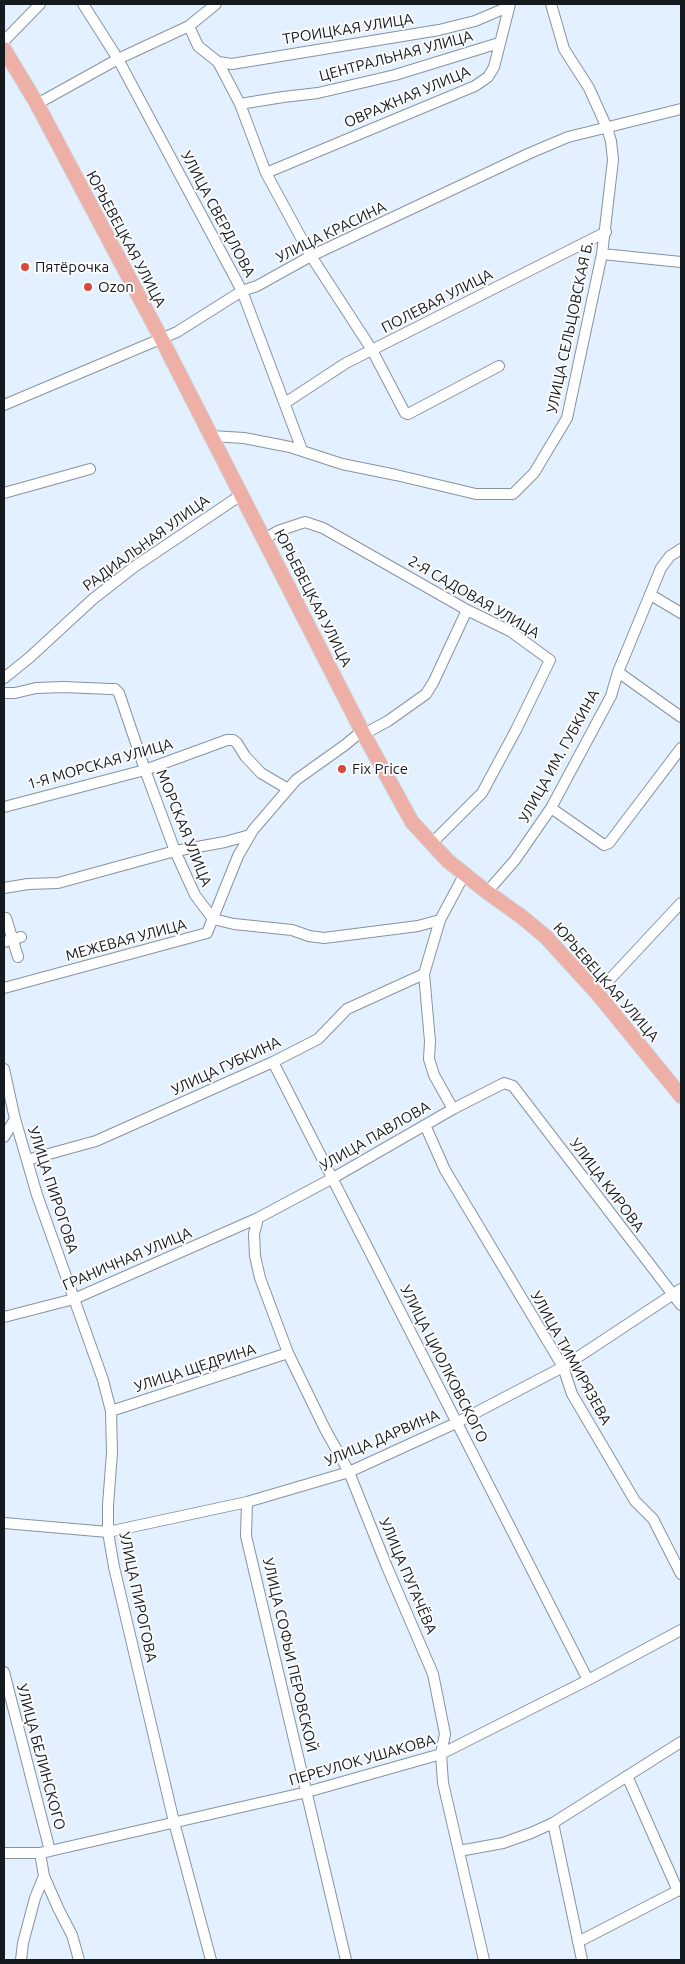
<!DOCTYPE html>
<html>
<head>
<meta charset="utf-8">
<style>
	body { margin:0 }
	#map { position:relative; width:685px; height:1964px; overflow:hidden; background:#e3f0ff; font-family:Ubuntu,sans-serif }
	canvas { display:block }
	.frame { position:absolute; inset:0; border:5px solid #151a1f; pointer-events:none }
</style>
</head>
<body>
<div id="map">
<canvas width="685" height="1964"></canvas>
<div class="frame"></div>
</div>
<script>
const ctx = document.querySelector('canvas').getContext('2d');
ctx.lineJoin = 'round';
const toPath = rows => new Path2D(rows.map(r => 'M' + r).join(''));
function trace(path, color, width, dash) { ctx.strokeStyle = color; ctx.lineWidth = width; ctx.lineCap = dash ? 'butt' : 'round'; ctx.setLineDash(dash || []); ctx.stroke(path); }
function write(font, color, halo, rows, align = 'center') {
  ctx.font = font + ' Ubuntu,sans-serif'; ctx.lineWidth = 4; ctx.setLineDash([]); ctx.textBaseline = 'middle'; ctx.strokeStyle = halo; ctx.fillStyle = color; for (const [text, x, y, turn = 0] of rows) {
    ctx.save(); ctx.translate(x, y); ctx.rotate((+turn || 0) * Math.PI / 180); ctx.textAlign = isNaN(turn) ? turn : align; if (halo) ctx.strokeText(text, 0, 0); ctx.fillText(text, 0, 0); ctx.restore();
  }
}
const minor = toPath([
	[83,4,118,59,242,291,302,450],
	[189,26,198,46,218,62,240,104,266,173,311,256,372,350,405,413,408,414,499,366],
	[4,41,40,4],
	[218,62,232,64,439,30,475,21,508,7],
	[37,104,118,59,189,26,216,4],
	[240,104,283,97,318,93,395,75,499,43],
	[266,173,475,86,488,77,494,67,510,4],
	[602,254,681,262],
	[285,403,346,363,606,232],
	[4,405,177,332,242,291,257,286,311,256,530,153,568,137,681,109],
	[211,436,244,438,290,447,342,464,396,475,476,494,513,494,534,473,567,418,602,254,613,160,611,141,607,128,589,88,564,49,551,4],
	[4,493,90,469],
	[264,539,278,531,305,522,323,528,467,610,510,631,550,660,516,730,482,793,431,844],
	[651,595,681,613],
	[618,672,681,717],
	[4,678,29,658,93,599,134,567,241,495],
	[4,693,15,693,36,688,63,687,110,689,115,689,119,693,145,770,175,851,195,895,213,919,234,924,292,930,309,936,324,938,418,926,440,920],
	[364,734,388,721,426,694,433,683,467,610],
	[4,807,145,770,227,740,233,740,237,743,245,756,261,773,288,789],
	[551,808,604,845,609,843,681,748],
	[4,888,28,884,58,883,175,851,225,842,250,835],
	[487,892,515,860,551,808,611,696,618,672,661,568,670,556,681,549],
	[6,918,18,957],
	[4,942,21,937],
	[4,988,207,933,238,856,253,830,296,780,345,745,362,731],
	[597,993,681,903],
	[273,1062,588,1680],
	[4,1069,15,1119,37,1195,103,1380,111,1411,112,1453,108,1505,108,1532,114,1567,174,1822,211,1960],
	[453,1109,434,1075,429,1059,430,1041,424,974,440,920,464,875],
	[425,1125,445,1170,563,1367,572,1394,635,1501,653,1519,681,1574],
	[4,1137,15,1119],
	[27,1160,96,1141,273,1062,318,1039,347,1009,424,974],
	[258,1218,254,1234,255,1256,260,1278,288,1353,325,1429,349,1472,387,1567,433,1674,445,1734,441,1754,443,1783,484,1960],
	[4,1317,74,1299,258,1218,333,1178,453,1109,504,1083,513,1086,681,1305],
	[111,1411,288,1353],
	[247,1502,246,1536,346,1960],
	[4,1523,108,1532,247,1502,349,1472,456,1423,563,1367,681,1289],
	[4,1672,50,1851],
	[627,1776,678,1891],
	[553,1823,582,1960],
	[459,1851,503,1843,531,1833,553,1823,681,1742],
	[4,1853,40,1853,50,1851,307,1792,441,1754,588,1680,681,1630],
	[40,1853,44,1876,58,1908,72,1935,79,1960],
	[578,1942,681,1889],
	[21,1960,23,1943,35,1898,44,1876]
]);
const major = toPath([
	[4,49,37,104,161,338,362,731,412,822,448,861,487,892,522,917,546,937,597,993,681,1096]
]);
trace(minor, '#8793a0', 12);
trace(major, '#d0d1d2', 16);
trace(minor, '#fff', 10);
trace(major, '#edafa6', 14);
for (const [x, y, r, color] of [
	[25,267,5,"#d64938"],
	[88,287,5,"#d64938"],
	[342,769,5,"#d64938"]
]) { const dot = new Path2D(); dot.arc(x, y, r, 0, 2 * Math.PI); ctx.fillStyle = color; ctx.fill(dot); trace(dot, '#fcfcfc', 2); }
write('15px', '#151a1f', '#fcfcfc', [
	["ТРОИЦКАЯ УЛИЦА",348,29,-9],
	["ЦЕНТРАЛЬНАЯ УЛИЦА",396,56,-15],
	["ОВРАЖНАЯ УЛИЦА",407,97,-23],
	["УЛИЦА СВЕРДЛОВА",218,214,62],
	["УЛИЦА КРАСИНА",331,232,-26],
	["ЮРЬЕВЕЦКАЯ УЛИЦА",126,239,62],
	["ПОЛЕВАЯ УЛИЦА",437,301,-27],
	["УЛИЦА СЕЛЬЦОВСКАЯ Б.",570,327,-78],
	["РАДИАЛЬНАЯ УЛИЦА",146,543,-36],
	["2-Я САДОВАЯ УЛИЦА",474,597,30],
	["ЮРЬЕВЕЦКАЯ УЛИЦА",313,598,63],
	["УЛИЦА ИМ. ГУБКИНА",559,756,-61],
	["1-Я МОРСКАЯ УЛИЦА",100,764,-16],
	["МОРСКАЯ УЛИЦА",184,828,68],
	["МЕЖЕВАЯ УЛИЦА",126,940,-15],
	["ЮРЬЕВЕЦКАЯ УЛИЦА",606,982,49],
	["УЛИЦА ГУБКИНА",226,1066,-25],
	["УЛИЦА ПАВЛОВА",375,1136,-30],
	["УЛИЦА КИРОВА",607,1185,53],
	["УЛИЦА ПИРОГОВА",53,1190,72],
	["ГРАНИЧНАЯ УЛИЦА",127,1259,-23],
	["УЛИЦА ТИМИРЯЗЕВА",571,1358,61],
	["УЛИЦА ЦИОЛКОВСКОГО",444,1364,63],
	["УЛИЦА ЩЕДРИНА",195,1368,-18],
	["УЛИЦА ДАРВИНА",382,1438,-23],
	["УЛИЦА ПУГАЧЁВА",408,1576,67],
	["УЛИЦА ПИРОГОВА",138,1597,78],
	["УЛИЦА СОФЬИ ПЕРОВСКОЙ",290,1655,77],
	["УЛИЦА БЕЛИНСКОГО",41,1757,75],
	["ПЕРЕУЛОК УШАКОВА",362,1760,-16]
]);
write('15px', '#151a1f', '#fcfcfc', [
	["Пятёрочка",35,267],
	["Ozon",98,287],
	["Fix Price",352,769]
], 'left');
</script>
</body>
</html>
